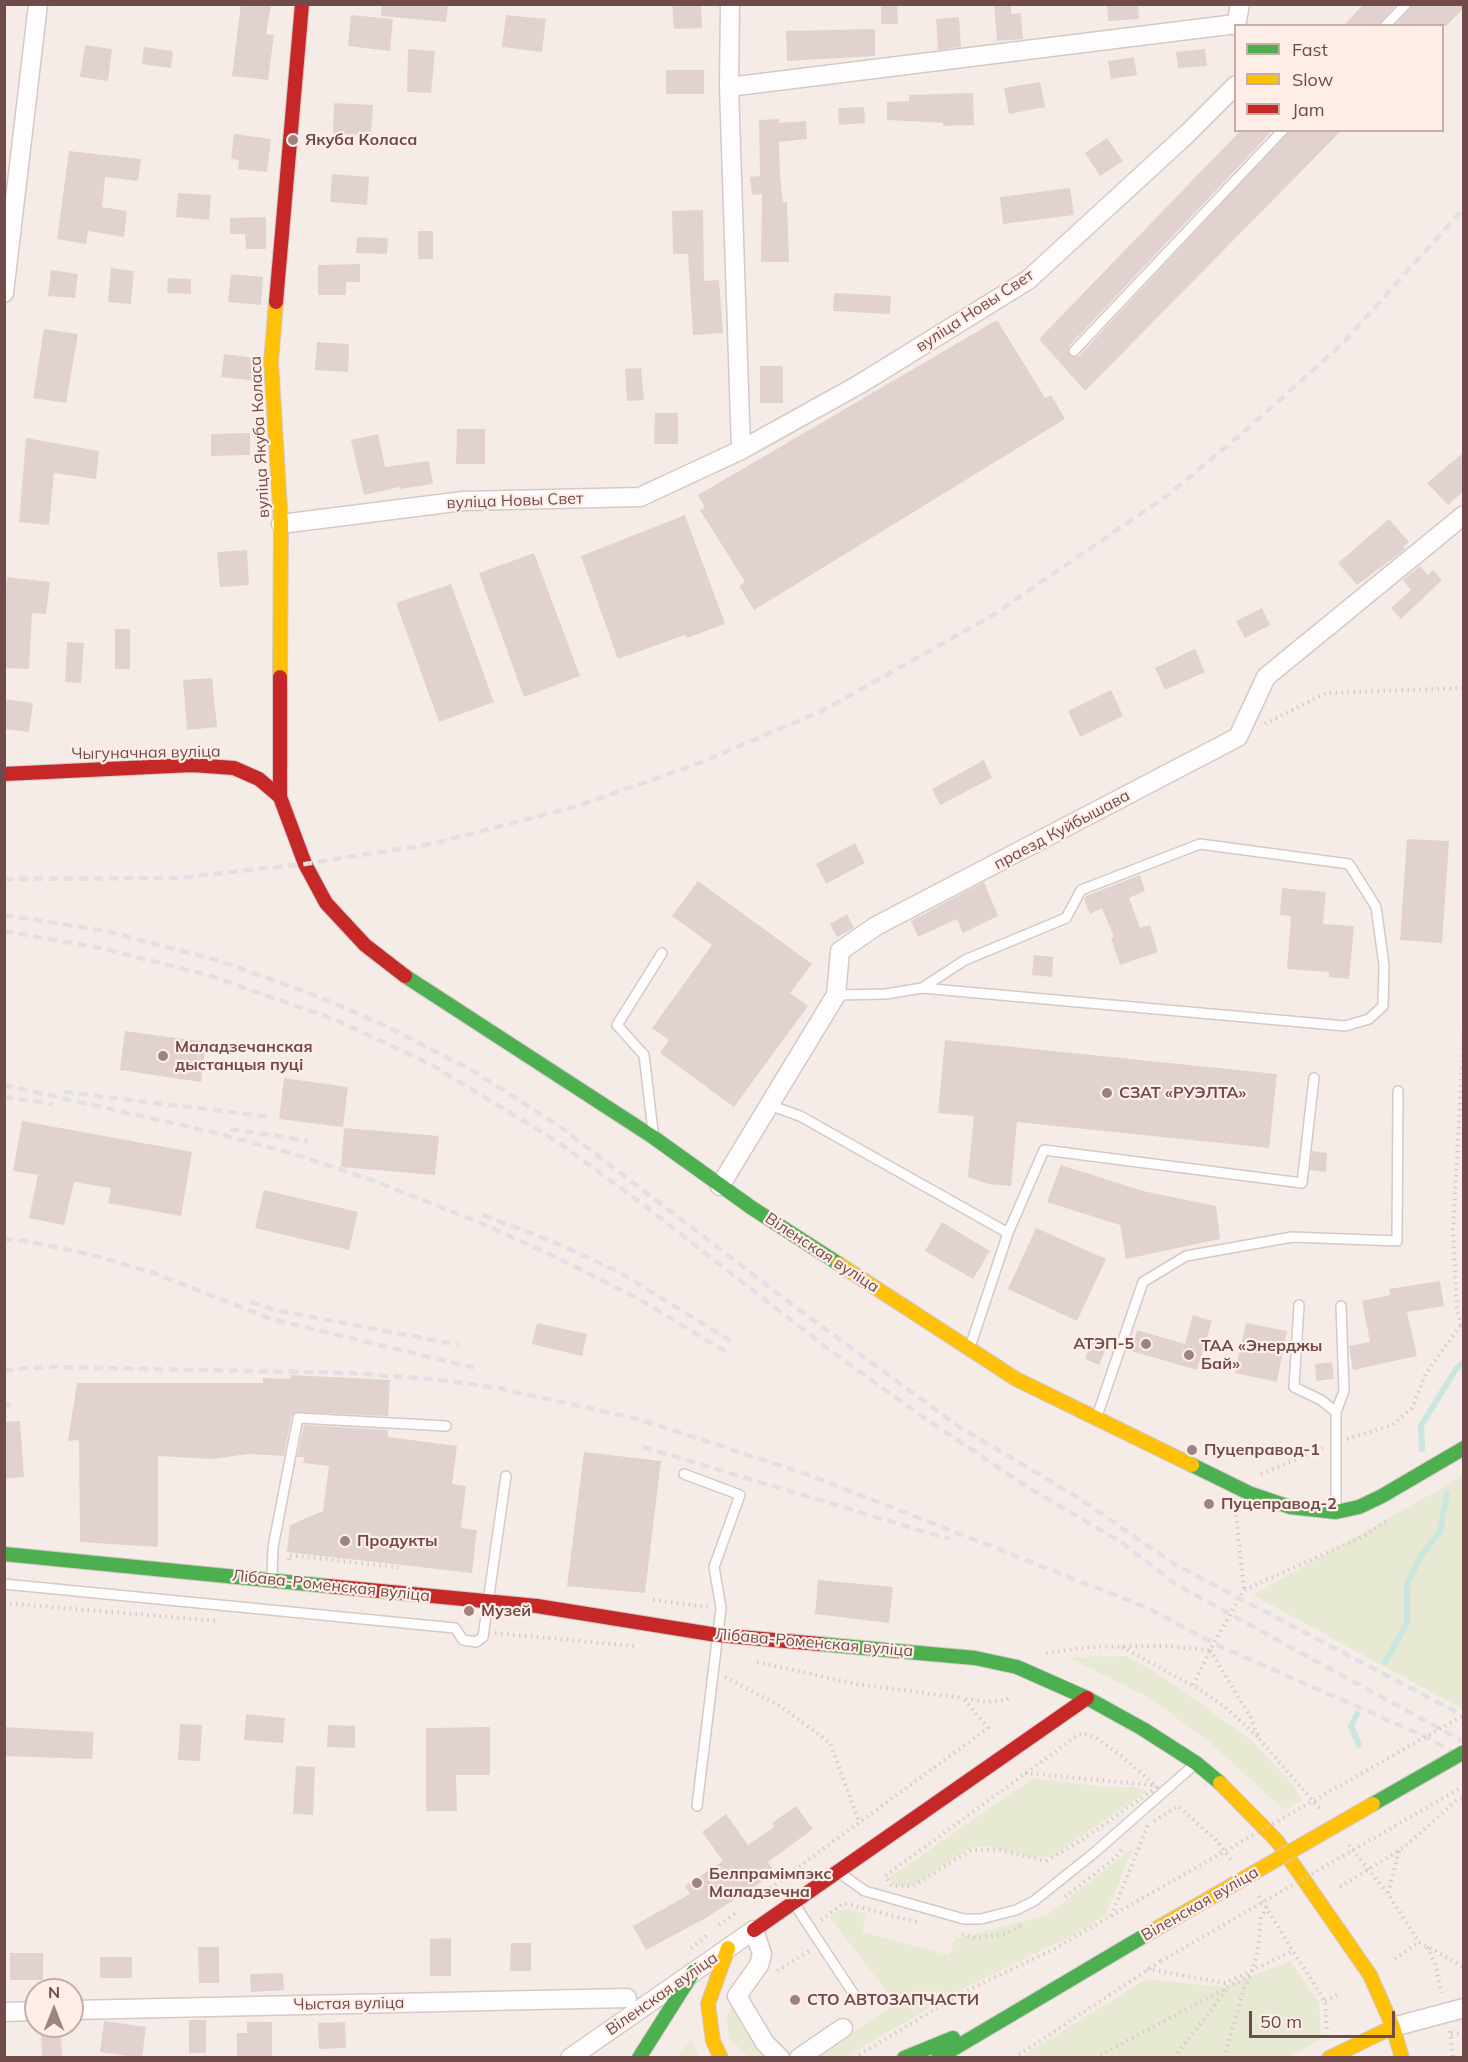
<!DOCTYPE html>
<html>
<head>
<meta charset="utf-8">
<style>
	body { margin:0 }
	#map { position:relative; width:1468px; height:2062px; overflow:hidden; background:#f5ece8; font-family:Mulish,sans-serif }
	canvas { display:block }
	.frame { position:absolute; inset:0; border:6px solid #714b4a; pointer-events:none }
	.legend { position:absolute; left:1234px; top:24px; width:210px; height:108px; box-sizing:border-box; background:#feeee7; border:2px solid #c6ada8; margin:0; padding:8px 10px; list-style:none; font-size:18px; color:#714b4a }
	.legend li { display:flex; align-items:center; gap:12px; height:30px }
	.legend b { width:30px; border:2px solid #c6ada8 }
	.north { position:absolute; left:24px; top:1978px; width:60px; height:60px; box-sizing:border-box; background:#feeee7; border:2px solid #c6ada8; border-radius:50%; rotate:0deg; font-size:16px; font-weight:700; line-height:24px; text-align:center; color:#714b4a }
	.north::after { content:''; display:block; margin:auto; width:21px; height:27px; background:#9f8381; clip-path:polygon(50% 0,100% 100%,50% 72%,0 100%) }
	.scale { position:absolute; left:1249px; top:2011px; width:146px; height:27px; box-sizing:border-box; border:3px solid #714b4a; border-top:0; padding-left:8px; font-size:18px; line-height:21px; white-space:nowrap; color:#714b4a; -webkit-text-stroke:4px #feeee7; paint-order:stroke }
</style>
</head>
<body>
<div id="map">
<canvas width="1468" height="2062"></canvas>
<div class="frame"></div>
<ul class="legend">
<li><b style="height:8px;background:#4caf50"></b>Fast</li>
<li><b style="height:8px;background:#ffc107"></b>Slow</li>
<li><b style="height:8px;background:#c62828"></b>Jam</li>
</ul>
<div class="north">N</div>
<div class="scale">50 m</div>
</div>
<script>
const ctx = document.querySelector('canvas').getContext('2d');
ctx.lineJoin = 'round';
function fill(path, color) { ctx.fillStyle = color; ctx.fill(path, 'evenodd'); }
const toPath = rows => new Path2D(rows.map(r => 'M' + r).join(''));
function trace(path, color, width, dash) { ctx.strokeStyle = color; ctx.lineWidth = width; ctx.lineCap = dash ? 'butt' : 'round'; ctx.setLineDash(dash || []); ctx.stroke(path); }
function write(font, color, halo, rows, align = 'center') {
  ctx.font = font + ' Mulish,sans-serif'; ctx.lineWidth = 4.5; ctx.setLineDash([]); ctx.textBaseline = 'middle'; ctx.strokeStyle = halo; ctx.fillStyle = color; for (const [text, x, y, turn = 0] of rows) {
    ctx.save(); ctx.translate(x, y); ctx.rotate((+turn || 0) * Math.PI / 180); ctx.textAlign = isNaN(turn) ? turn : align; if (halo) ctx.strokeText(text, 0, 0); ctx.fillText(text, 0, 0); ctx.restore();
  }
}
fill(toPath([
	[1463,1476,1462,1709,1253,1595],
	[1127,1656,1172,1683,1252,1741,1288,1779,1302,1800,1284,1810,1206,1739,1147,1697,1068,1657],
	[1033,1778,1104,1787,1136,1787,1146,1790,1145,1793,1051,1857,1031,1857,986,1846,970,1848,914,1885,899,1886,890,1881,890,1877],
	[1133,1848,1106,1914,1082,1931,962,1989,846,2057,817,2057,896,2003,829,1917,845,1908,867,1914,862,1932,949,1955,955,1939,1047,1915],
	[1290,1961,1319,2002,1321,2039,1289,2057,1021,2057,1146,1979,1224,1987],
	[733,2004,758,2052,768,2057,748,2057,730,2039,726,2018],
	[691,2040,699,2057,678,2057]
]), '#e8e9d3');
trace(toPath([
	[1422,1449,1421,1426,1456,1369,1464,1362],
	[1385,1662,1407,1623,1407,1585,1420,1557,1440,1532,1447,1493],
	[1357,1714,1351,1726,1359,1745]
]), '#cae6df', 6);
fill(toPath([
	[241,4,271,4,266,34,274,35,268,80,232,76],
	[382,4,448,4,446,22,381,16],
	[672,4,701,4,702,28,674,29],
	[881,4,897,4,898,24,881,24],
	[994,4,1011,4,1011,14,1021,13,1023,39,997,41],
	[1107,4,1138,4,1139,19,1108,21],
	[1364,4,1396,4,1378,26,1343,26],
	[1413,4,1464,4,1464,8,1446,26,1395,26],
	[351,15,393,19,390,51,348,46],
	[506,15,546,19,542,52,502,47],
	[959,17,961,47,938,50,936,19],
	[875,29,875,56,787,61,786,31],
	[85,45,112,49,108,81,80,77],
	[144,47,173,51,171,68,142,64],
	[408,49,435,51,431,93,407,92],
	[1205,49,1207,66,1178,68,1176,52],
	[1134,57,1137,75,1111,79,1108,61],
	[666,70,704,70,704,94,666,94],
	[1040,82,1045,107,1009,114,1004,88],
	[973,93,974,125,943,126,943,123,887,120,887,102,909,101,909,95],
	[334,103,373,105,371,135,333,134],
	[864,107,865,123,839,125,838,108],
	[779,119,779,123,806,121,807,139,779,142,780,175,783,202,787,202,789,262,761,262,762,194,752,195,750,177,760,176,759,120],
	[1241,130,1273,130,1069,346,1070,356,1079,356,1290,130,1342,130,1085,391,1039,339],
	[234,134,271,139,267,172,238,169,239,160,231,159],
	[1107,138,1123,161,1100,176,1085,153],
	[69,151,141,159,138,181,105,177,102,207,127,211,124,237,88,231,86,244,57,239],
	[332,174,369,177,367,205,330,202],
	[1070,188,1074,215,1003,224,1000,197],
	[178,193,211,195,209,220,176,217],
	[703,210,704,281,719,280,723,333,693,335,688,254,673,254,672,211],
	[266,217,266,249,246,249,245,234,230,234,230,218],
	[418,231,433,231,433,259,418,259],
	[357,237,388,238,387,254,356,253],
	[360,264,360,282,346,282,346,295,318,295,318,265],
	[111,268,134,271,131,304,108,302],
	[51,270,78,274,75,298,48,296],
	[231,274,263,277,261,305,228,302],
	[168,278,191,279,191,294,167,293],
	[834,293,891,296,890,314,833,311],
	[997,320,1045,398,1051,395,1065,419,754,610,739,586,745,582,700,510,705,508,698,495],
	[44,329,78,334,66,403,33,398],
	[317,342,349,344,348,372,315,370],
	[224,354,256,358,257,381,221,377],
	[760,366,783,366,783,403,760,403],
	[641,368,644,400,627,401,625,369],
	[655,413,678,413,678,444,654,444],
	[457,429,485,429,485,464,456,464],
	[250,433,250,455,211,456,211,434],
	[378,434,385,467,429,461,433,484,400,489,400,487,364,495,351,440],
	[26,438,99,451,96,479,54,473,49,525,19,522],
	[1464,452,1464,491,1448,505,1427,483],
	[685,515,725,624,687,638,685,635,618,659,581,556],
	[1389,519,1409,542,1403,547,1405,549,1357,585,1338,563],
	[247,550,249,585,220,587,217,552],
	[534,553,580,676,524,697,479,573],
	[1420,566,1428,575,1433,570,1442,580,1401,619,1391,608,1411,590,1403,580],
	[7,577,50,582,46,614,32,613,29,669,4,668,4,602],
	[451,584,494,702,439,722,396,603],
	[1262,608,1270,625,1245,638,1236,621],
	[115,629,130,629,130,669,115,669],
	[67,642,84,643,81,683,65,682],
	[1195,649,1205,672,1165,690,1155,668],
	[212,678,217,727,187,730,183,680],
	[1111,690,1123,716,1080,737,1068,711],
	[4,699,33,703,29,732,4,729],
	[984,760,992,778,940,805,932,789],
	[1407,839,1449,841,1442,943,1400,940],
	[855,843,865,863,826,884,816,864],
	[1140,875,1145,891,1129,898,1140,928,1150,925,1158,952,1120,965,1111,938,1114,937,1102,908,1090,914,1084,899,1086,896],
	[698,881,812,964,790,993,808,1006,734,1107,660,1053,669,1040,652,1028,712,945,672,916],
	[984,882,998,916,963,933,957,919,918,937,911,921],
	[1282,888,1326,892,1323,924,1354,926,1349,979,1329,977,1329,972,1287,969,1291,916,1280,915],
	[847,914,854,928,837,937,830,924],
	[1034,955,1053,957,1052,977,1032,975],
	[125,1031,206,1042,201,1082,120,1070],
	[945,1040,1277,1074,1269,1148,1017,1122,1011,1186,988,1184,968,1177,974,1116,938,1113],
	[284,1078,348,1087,343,1127,279,1119],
	[22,1121,192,1152,181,1216,108,1203,111,1188,74,1182,64,1225,29,1218,38,1175,13,1171],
	[344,1128,439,1136,435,1175,341,1167],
	[1312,1151,1327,1153,1326,1172,1310,1170],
	[1061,1165,1143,1191,1216,1206,1220,1239,1126,1259,1120,1225,1047,1202],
	[264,1190,358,1212,349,1250,255,1228],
	[942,1222,990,1251,973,1279,925,1251],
	[1036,1228,1106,1259,1077,1321,1008,1289],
	[1440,1281,1444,1306,1407,1312,1417,1356,1353,1370,1349,1346,1370,1342,1362,1301,1390,1295,1389,1289],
	[1193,1315,1212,1321,1197,1370,1131,1351,1137,1330,1185,1344],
	[537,1323,587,1334,582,1356,532,1344],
	[1246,1323,1287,1331,1277,1382,1235,1373],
	[1092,1342,1106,1348,1099,1365,1085,1359],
	[1332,1362,1334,1379,1316,1381,1315,1364],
	[291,1375,390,1380,388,1416,296,1412,291,1417,284,1456,248,1454,213,1459,158,1456,158,1547,80,1542,79,1440,68,1441,77,1383,263,1383,263,1378,290,1379],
	[20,1421,24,1477,4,1479,4,1422],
	[304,1425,388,1430,388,1437,457,1446,452,1484,466,1486,461,1528,477,1530,472,1573,287,1552,290,1525,323,1511,329,1466,303,1463,304,1457,297,1457],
	[584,1452,661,1461,645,1593,567,1586],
	[818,1580,893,1587,889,1623,815,1614],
	[246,1714,285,1718,283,1743,244,1740],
	[180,1724,202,1725,200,1761,178,1760],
	[328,1725,355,1726,355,1748,327,1747],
	[4,1727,94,1732,92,1759,4,1756],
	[490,1727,490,1775,456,1775,457,1811,426,1811,426,1728],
	[296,1766,315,1767,313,1815,293,1814],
	[796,1806,813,1829,768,1862,775,1873,706,1918,646,1950,633,1926,690,1894,685,1886,723,1861,702,1832,726,1814,748,1845,774,1827,772,1823],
	[451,1938,451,1976,430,1976,430,1939],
	[511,1943,531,1943,531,1971,510,1971],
	[198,1947,219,1947,219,1983,199,1983],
	[10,1953,43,1953,43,1980,10,1980],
	[100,1957,132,1957,132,1978,100,1978],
	[283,1973,284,1990,251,1992,250,1974],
	[189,2020,206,2020,206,2053,189,2053],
	[104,2021,146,2027,142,2058,100,2052],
	[247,2022,272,2022,272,2058,237,2058,237,2033,247,2033],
	[345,2022,346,2048,319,2049,318,2023],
	[41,2031,61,2031,62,2058,42,2058]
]), '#e1d2d0');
const lane = toPath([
	[1385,26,1406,4],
	[1074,351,1283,130],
	[836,995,886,994,922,988,965,960,1066,918,1081,890,1200,844,1349,864,1376,907,1384,965,1383,1006,1369,1019,1345,1026,922,988],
	[769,1105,800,1116,1008,1233],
	[653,1131,644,1055,617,1025,662,953],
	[1299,1305,1294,1387,1321,1400,1336,1412,1336,1510],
	[970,1347,1008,1233,1044,1150,1302,1183,1314,1078],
	[1336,1412,1344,1391,1341,1306],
	[1097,1416,1143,1282,1186,1256,1292,1237,1397,1241,1398,1091],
	[684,1474,740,1495,714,1567,721,1608,697,1806],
	[272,1578,273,1547,298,1418,446,1426],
	[4,1584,455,1628,463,1640,476,1642,483,1637,506,1476],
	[841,1874,865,1891,964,1919,981,1919,1016,1910,1034,1901,1094,1853,1194,1765],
	[795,1905,855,1996]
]);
const street = toPath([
	[730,4,729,87,741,450],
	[1236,26,1240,4],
	[729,87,1236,24],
	[4,293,38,4],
	[281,524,463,501,640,497,741,450,860,384,1028,280,1187,134,1236,85],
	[720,1186,836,995,840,951,876,926,1238,737,1266,677,1464,515],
	[72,2010,627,1998],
	[4,2012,36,2011],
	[1393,2027,1464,2008],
	[570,2058,754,1930,762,1954,759,1965,737,1996,765,2043,780,2058],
	[799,2058,843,2028]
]);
const fast = toPath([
	[405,976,653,1137,752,1208,839,1264],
	[1192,1465,1249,1493,1290,1507,1336,1512,1359,1507,1382,1496,1464,1448],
	[4,1554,328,1586],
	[820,1644,975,1658,1017,1667,1087,1698,1143,1729,1196,1763,1220,1783],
	[639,2058,694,1971],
	[904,2058,953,2038],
	[938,2058,1149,1933]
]);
const slow = toPath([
	[276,302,271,362,281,524,280,677],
	[839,1264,1016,1379,1192,1465],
	[1220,1783,1277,1841,1370,1975,1393,2027,1402,2058],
	[721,2058,713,2041,708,2004,728,1948],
	[1329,2058,1393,2027]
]);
const jam = toPath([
	[276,302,302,4],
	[280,677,280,797,305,864,326,903,365,945,405,976],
	[4,774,192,765,234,768,259,779,280,797],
	[328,1586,537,1606,717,1635,820,1644],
	[754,1930,1087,1698]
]);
trace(lane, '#d5c9c6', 12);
trace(street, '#d5c9c6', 21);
trace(fast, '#d5c8c6', 16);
trace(slow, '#d5c8c6', 16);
trace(jam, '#d5c8c6', 16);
trace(toPath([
	[1265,724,1326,693,1464,688],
	[1464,1031,1453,1230,1457,1312,1464,1333],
	[1347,1439,1392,1425,1412,1408,1426,1373,1460,1326],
	[1261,1474,1323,1448],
	[1239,1510,1236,1515,1244,1590],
	[289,1560,289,1555,402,1568],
	[653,1600,709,1607],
	[4,1603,218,1621],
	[495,1633,634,1646],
	[1122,1647,1197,1688,1224,1706,1258,1737],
	[1210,1650,1251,1718,1259,1739,1320,1809],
	[1046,1653,1090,1647,1166,1646,1210,1650,1244,1590,1364,1536,1386,1521],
	[757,1662,856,1684,963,1698],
	[725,1677,780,1706,830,1743,859,1822],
	[1193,1685,1210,1651],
	[1085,1734,1096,1738,1123,1757,1157,1787,1082,1840,1046,1861,1000,1850,971,1850,913,1886,892,1886,885,1876,1078,1735,1085,1734],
	[1025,1773,1152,1785],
	[1154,1821,1178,1806,1216,1840,1232,1861],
	[1349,1845,1388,1894,1419,1942,1464,1967],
	[1340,1887,1403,1848,1456,1801,1464,1798],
	[770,1888,988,1728,963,1698,987,1702,1006,1700,1011,1696],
	[1388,1893,1399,1851],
	[1259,1896,1293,1951],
	[1065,1897,1115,1858,1123,1848],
	[821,1920,844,1903,920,1923],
	[719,1925,737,1912],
	[962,1934,975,1938,992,1936,1008,1933,1023,1924],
	[1427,1947,1436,1965,1441,1993],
	[691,1948,709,1934],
	[1395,1959,1419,1942],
	[1147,1969,1225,1983,1293,1951,1325,2001,1327,2033],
	[777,1971,811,1950],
	[1325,2001,1340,1993],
	[1450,2031,1453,2058],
	[1451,2034,1464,2033],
	[854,2058,964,1992,1054,1949,1111,1916,1148,1825],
	[1014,2058,1161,1961],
	[1095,2058,1251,1975,1258,1951,1261,1918,1267,1907],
	[1174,2058,1227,1989],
	[1224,2058,1244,1989,1251,1975]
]), '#d5cbc9', 4, [1.5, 4.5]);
trace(lane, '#fefcfc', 9);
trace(street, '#fefcfc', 18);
trace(fast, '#4caf50', 14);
trace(slow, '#ffc107', 14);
trace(jam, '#c62828', 14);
trace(toPath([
	[4,879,177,878,305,864,431,844,578,806,702,762,824,710,990,617,1168,495,1245,431,1342,344,1464,208],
	[4,915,105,931,217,960,317,996,382,1024,475,1072,559,1126,798,1309,958,1426,1077,1497,1176,1565,1464,1716],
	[4,931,101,948,211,976,336,1020,432,1065,558,1142,641,1203,827,1348,920,1415,1029,1488,1121,1542,1177,1585,1464,1742],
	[4,1085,212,1132,291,1153,374,1181,476,1221,558,1258,639,1299,728,1353],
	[64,1092,270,1117],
	[4,1097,53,1104],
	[230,1129,308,1141],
	[483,1215,554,1242,619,1272,736,1344],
	[4,1239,32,1242,92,1255,154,1273,271,1319,480,1369],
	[251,1302,275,1310,459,1345],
	[4,1370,47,1367,349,1373,431,1379,498,1388,638,1419,812,1476,1148,1608,1215,1644,1426,1737,1464,1758],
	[4,1405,11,1405],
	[643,1447,949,1539]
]), '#e2e0e4', 4.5, [9, 6]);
const fastBridge = toPath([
	[1373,1804,1464,1752]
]);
const slowBridge = toPath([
	[1149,1933,1373,1804]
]);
trace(fastBridge, '#d4c6c5', 16, []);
trace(slowBridge, '#d4c6c5', 16, []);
trace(toPath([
	[1111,1916,1464,1715],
	[1161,1961,1464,1786]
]), '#d5cbc9', 4, [1.5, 4.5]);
trace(fastBridge, '#4caf50', 14);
trace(slowBridge, '#ffc107', 14);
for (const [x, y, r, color] of [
	[293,140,6,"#9f8381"],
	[163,1056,6,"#9f8381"],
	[1107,1093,6,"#9f8381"],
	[1146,1344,6,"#9f8381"],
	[1189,1355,6,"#9f8381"],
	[1192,1450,6,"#9f8381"],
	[1209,1504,6,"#9f8381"],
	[345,1541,6,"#9f8381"],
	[469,1611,6,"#9f8381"],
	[697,1883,6,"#9f8381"],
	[795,2000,6,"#9f8381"]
]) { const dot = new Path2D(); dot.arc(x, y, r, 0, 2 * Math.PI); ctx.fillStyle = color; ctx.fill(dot); trace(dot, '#feeee7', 2); }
write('bold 16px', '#714b4a', '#feeee7', [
	["Якуба Коласа",305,140],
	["Маладзечанская",175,1047],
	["дыстанцыя пуці",175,1065],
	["СЗАТ «РУЭЛТА»",1119,1093],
	["АТЭП-5",1134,1344,"right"],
	["ТАА «Энерджы",1201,1346],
	["Бай»",1201,1364],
	["Пуцеправод-1",1204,1450],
	["Пуцеправод-2",1221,1504],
	["Продукты",357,1541],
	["Музей",481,1611],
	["Белпрамімпэкс",709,1874],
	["Маладзечна",709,1892],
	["СТО АВТОЗАПЧАСТИ",807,2000]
], 'left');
write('16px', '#714b4a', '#feeee7', [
	["вуліца Новы Свет",975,311,-33],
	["вуліца Якуба Коласа",260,437,-93],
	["вуліца Новы Свет",515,501,-2],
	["Чыгуначная вуліца",146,753,-1],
	["праезд Куйбышава",1062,830,-28],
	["Віленская вуліца",822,1253,33],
	["Лібава-Роменская вуліца",331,1586,6],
	["Лібава-Роменская вуліца",814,1643,5],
	["Віленская вуліца",1200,1904,-30],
	["Віленская вуліца",662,1994,-35],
	["Чыстая вуліца",349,2004,-1]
]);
</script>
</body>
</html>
